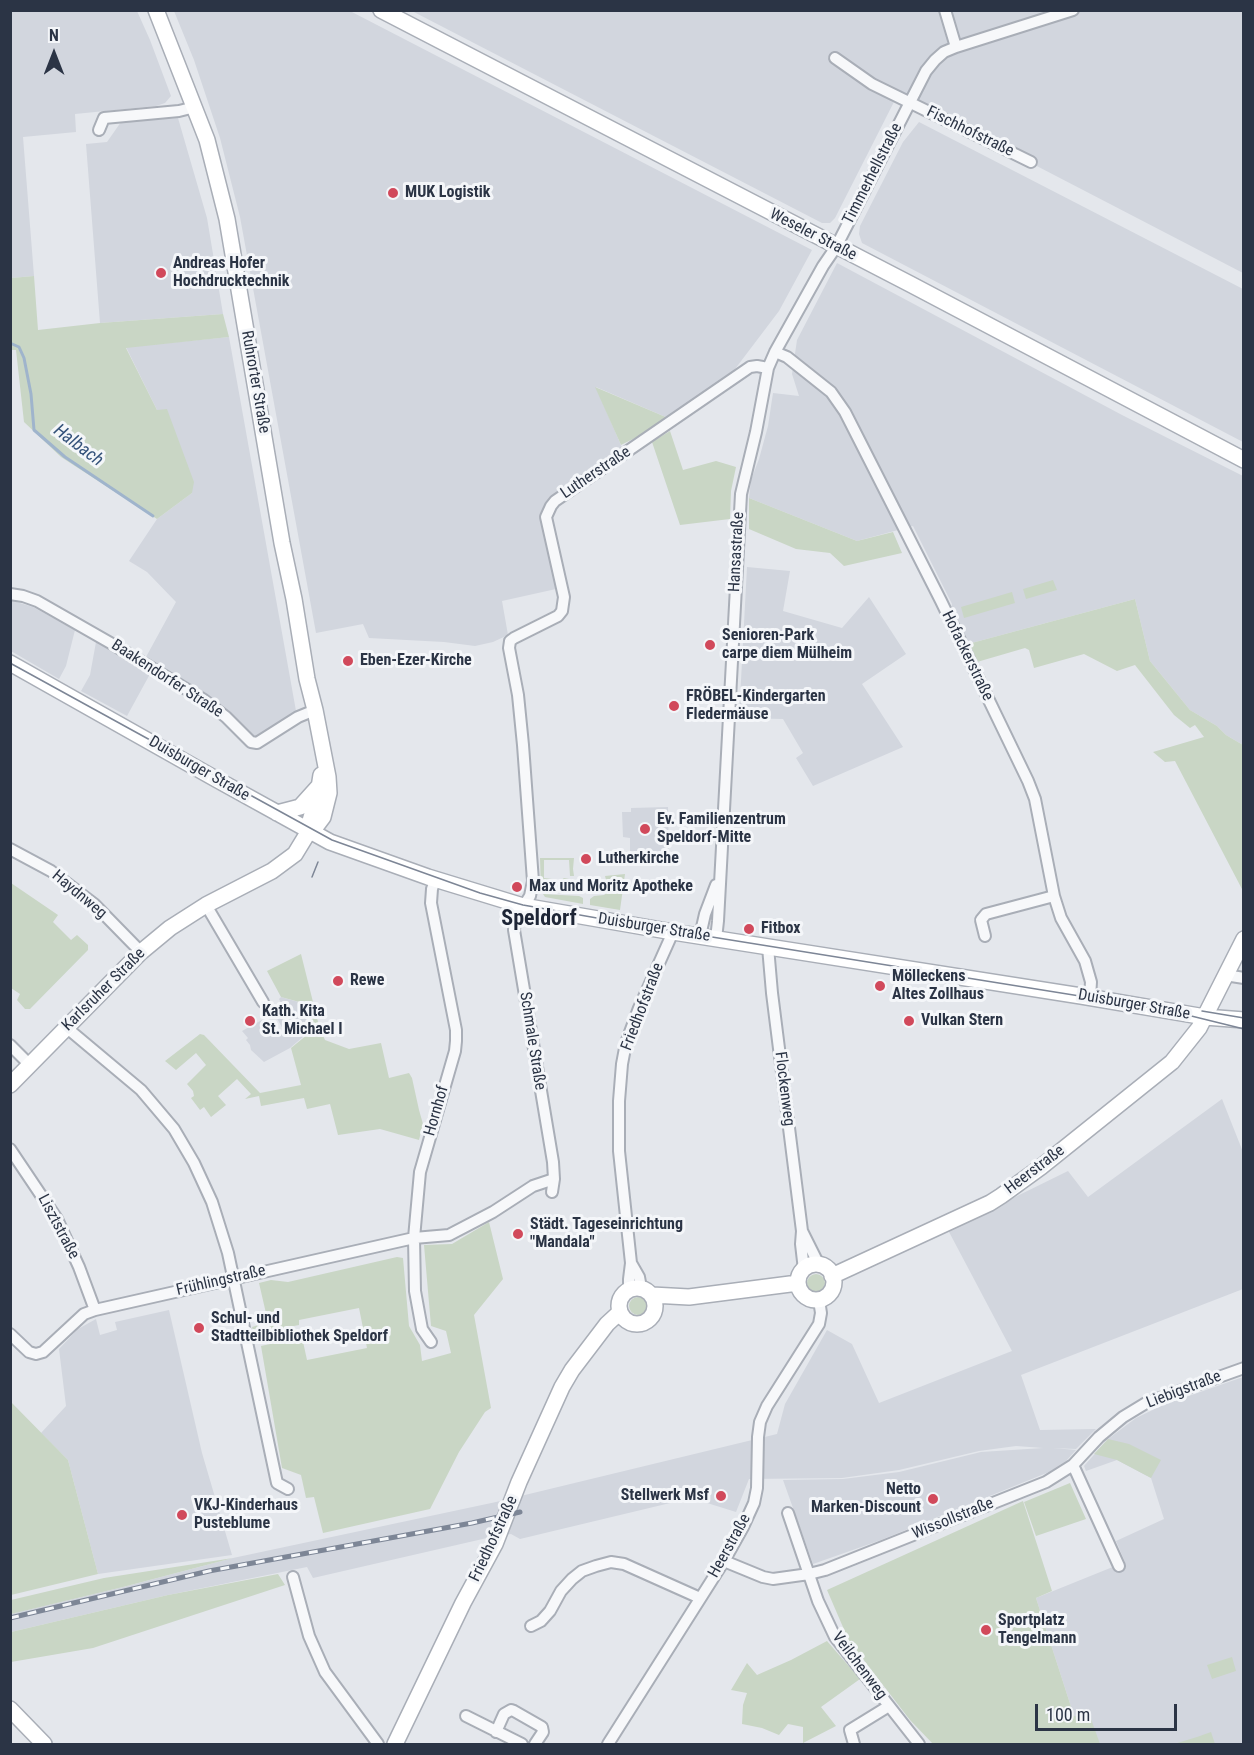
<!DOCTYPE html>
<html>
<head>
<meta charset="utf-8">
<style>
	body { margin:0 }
	#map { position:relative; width:1254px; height:1755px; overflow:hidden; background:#e4e7ec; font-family:"Roboto Condensed",sans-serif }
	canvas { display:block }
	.frame { position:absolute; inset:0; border:12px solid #2b3445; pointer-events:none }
	.north { position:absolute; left:24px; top:24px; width:60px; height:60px; -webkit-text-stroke:4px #f4f6f9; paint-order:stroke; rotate:0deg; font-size:16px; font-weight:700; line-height:24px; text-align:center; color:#2b3445 }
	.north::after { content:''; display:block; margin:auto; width:21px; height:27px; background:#2b3445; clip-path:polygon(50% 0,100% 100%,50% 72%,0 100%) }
	.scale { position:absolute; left:1035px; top:1704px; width:142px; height:27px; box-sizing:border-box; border:3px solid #2b3445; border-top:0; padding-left:8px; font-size:18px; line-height:21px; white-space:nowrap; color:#2b3445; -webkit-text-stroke:4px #f4f6f9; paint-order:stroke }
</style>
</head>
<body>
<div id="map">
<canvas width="1254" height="1755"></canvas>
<div class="frame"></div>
<div class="north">N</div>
<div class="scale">100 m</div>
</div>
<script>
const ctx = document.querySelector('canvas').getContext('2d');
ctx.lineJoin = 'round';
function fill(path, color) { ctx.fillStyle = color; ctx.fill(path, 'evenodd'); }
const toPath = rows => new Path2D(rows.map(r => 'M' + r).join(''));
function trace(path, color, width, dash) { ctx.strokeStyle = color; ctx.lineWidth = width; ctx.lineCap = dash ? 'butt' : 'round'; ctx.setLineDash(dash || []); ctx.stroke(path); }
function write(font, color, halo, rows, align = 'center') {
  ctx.font = font + ' "Roboto Condensed",sans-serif'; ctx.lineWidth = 6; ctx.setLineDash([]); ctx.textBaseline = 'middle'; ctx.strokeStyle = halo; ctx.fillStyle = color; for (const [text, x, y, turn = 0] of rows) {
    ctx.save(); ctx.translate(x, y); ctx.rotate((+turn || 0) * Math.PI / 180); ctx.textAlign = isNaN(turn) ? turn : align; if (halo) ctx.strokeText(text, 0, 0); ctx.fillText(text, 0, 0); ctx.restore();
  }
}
fill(toPath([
	[11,10,137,11,150,40,171,96,165,103,156,106,75,114,76,132,23,137,34,276,11,278],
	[174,11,350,11,812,250,779,311,729,377,668,418,596,387,623,450,550,498,544,506,541,518,556,589,502,601,508,635,493,642,475,646,444,642,369,638,363,624,316,633,240,217,220,138,194,60],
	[412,11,1243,11,1243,273,898,94,835,218,830,223,822,223],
	[178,118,207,218,223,314,100,323,86,144,107,142,121,122],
	[919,122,1243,289,1243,442,862,243,859,234,860,226,903,142],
	[837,263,1122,415,1243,476,1243,745,1226,735,1217,726,1190,710,1150,661,1135,599,968,644,951,611,952,604,913,526,857,541,749,498,751,480,759,459,768,426,773,393,799,396,792,374,797,340],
	[229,337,296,711,255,738,229,711,146,657,176,602,147,572,129,561,157,519,192,493,157,410,126,347],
	[747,567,790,571,783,611,842,628,869,597,906,654,862,684,903,747,813,786,796,758,803,753,783,719,739,718],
	[10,600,33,607,75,630,66,666,59,679,11,651],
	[96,642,150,674,127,716,81,691,90,675],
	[668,807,669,862,630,856,630,838,623,837,622,812,631,812,631,808],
	[281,997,302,1003,311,1030,290,1048,264,1062,251,1050,250,1045,246,1040,248,1038,242,1031,262,1020,272,1037,284,1031,269,1004,271,1003,276,1011,283,1007,279,999],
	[1222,1099,1243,1152,1243,1289,1021,1375,1040,1430,1096,1429,1076,1449,1053,1448,1076,1450,1066,1461,1049,1472,881,1540,813,1564,783,1480,843,1479,899,1472,981,1452,1043,1448,1016,1446,979,1451,899,1470,842,1478,749,1479,736,1512,691,1498,520,1539,511,1534,487,1538,313,1578,307,1567,168,1595,11,1632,10,1614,123,1587,233,1558,496,1502,777,1434,785,1404,827,1330,852,1344,879,1403,1012,1351,948,1230,1068,1171,1088,1197],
	[169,1310,202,1453,232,1555,98,1574,68,1460,41,1433,66,1406,59,1349,78,1329,96,1319,100,1335,117,1330,115,1322],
	[1243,1377,1243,1744,983,1744,1074,1716,1036,1598,1125,1562,1116,1541,1164,1519,1151,1478,1117,1460,1086,1471,1084,1466,1108,1439,1136,1418,1163,1405]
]), '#d2d6de');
fill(toPath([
	[34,276,38,330,100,323,223,314,229,337,126,348,157,410,167,409,194,482,192,493,157,519,61,457,24,422,16,350,11,350,11,278],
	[595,387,668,418,645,433,621,445],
	[670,431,683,470,716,461,736,467,731,491,730,519,680,525,652,442],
	[749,498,857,541,893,532,902,553,844,566,830,553,796,549,749,529],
	[1053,580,1057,590,1026,599,1023,589],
	[1012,592,1015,603,964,618,961,607],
	[1135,599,1150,661,1190,710,1217,726,1226,735,1243,745,1243,891,1175,761,1165,762,1153,752,1204,737,1195,725,1190,728,1174,715,1135,665,1117,671,1084,654,1034,668,1029,650,1025,648,977,662,968,644],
	[540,858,574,858,573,869,574,876,570,876,569,860,544,860,544,878,552,879,552,881,548,889,541,889],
	[625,874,620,910,590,905,590,899,594,896,604,895,609,891,605,876],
	[564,878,574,880,574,887,555,889,555,885],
	[11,883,58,915,53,922,71,940,77,935,88,945,88,950,30,1009,25,1009,17,1000,20,994,11,988],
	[543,894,579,896,583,898,583,904,545,897],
	[301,954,319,1026,325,1040,349,1049,381,1043,389,1078,409,1073,412,1078,419,1110,423,1124,419,1140,380,1129,338,1135,330,1104,307,1109,304,1098,261,1106,259,1096,245,1099,251,1094,237,1079,218,1096,226,1105,211,1117,204,1107,200,1110,191,1098,194,1096,193,1091,187,1084,206,1065,196,1053,176,1070,165,1061,200,1034,204,1035,260,1093,301,1085,291,1048,313,1030,303,1003,281,997,267,971],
	[489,1222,503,1279,474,1315,491,1408,485,1412,459,1452,430,1509,323,1533,314,1497,306,1498,301,1475,282,1468,261,1346,302,1337,307,1360,367,1348,359,1308,299,1320,299,1325,254,1334,252,1327,268,1322,259,1283,271,1280,288,1282,397,1257,403,1258,409,1326,420,1345,422,1361,451,1353,446,1331,431,1326,424,1245,452,1244],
	'807 1283a9 9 0 1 1 18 0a9 9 0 1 1-18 0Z',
	'629 1306a9 9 0 1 1 18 0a9 9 0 1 1-18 0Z',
	[11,1402,68,1460,98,1574,11,1595],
	[1108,1439,1129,1444,1161,1460,1151,1478,1117,1460,1094,1454],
	[1070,1483,1086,1519,1036,1536,1024,1502],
	[1023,1501,1052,1591,1036,1598,1074,1716,1091,1719,1100,1744,933,1744,910,1720,849,1641,827,1590],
	[233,1558,123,1587,11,1614,11,1600,104,1578],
	[278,1574,285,1585,93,1648,11,1662,11,1632,168,1595],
	[827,1641,860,1679,821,1707,836,1726,803,1743,803,1727,788,1724,779,1735,762,1728,742,1724,743,1705,747,1693,731,1690,747,1663,757,1675,791,1660],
	[1232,1657,1236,1671,1212,1679,1207,1665],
	[1211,1732,1215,1744,1174,1744,1197,1737]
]), '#c9d6c5');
trace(toPath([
	[10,343,19,347,24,358,31,394,34,430,65,457,153,516]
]), '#9fb4cc', 3);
const street = toPath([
	[945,10,956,47],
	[835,58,872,84,1031,162],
	[99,130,104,118,179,111,195,107],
	[775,352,787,357,831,392,845,412,941,601,1028,781,1035,799,1054,896,1061,918,1085,961,1091,982,1090,997],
	[10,594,23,596,37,601,114,645,204,700,226,717,251,742,257,743,298,717,315,710],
	[10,849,51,871,94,904,141,952],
	[206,905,263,1002],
	[700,936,705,914,716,885],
	[985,936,981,920,986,914,1054,896],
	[716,939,718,921,741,494,756,432,768,368,775,352,823,266,836,247,926,71,935,60,944,52,956,47,1073,10],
	[768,947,772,993,802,1231,801,1244,804,1270],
	[1225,975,1244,978],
	[67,1028,141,1090,174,1129,194,1163,212,1202,228,1253,277,1483,288,1489],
	[10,1045,30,1065],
	[10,1149,57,1219,79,1267,95,1310],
	[552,1192,554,1179,553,1162,514,930,515,920,530,896,533,881,523,745,518,695,509,648,510,641,514,638,558,616,562,611,564,597,546,517,551,506,555,501,750,367,757,366,768,368],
	[802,1231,819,1265],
	[631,1263,639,1277,641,1288],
	[629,1289,629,1279,631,1263,619,1151,619,1101,622,1064,626,1043,639,1008,673,932],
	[10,1334,29,1352,36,1354,43,1352,84,1314,95,1310,414,1238,449,1235,493,1212,533,1186,554,1179],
	[431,1342,422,1329,415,1291,414,1238,420,1172,455,1051,456,1041,456,1030,431,903,432,889,435,880],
	[1073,1465,1119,1566],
	[788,1513,818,1601,835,1637,919,1744],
	[724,1561,763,1577,773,1579,809,1574,825,1570,1046,1482,1073,1465,1099,1437,1123,1417,1146,1403,1244,1368],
	[293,1577,309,1636,325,1672,378,1744],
	[531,1626,541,1621,550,1611,561,1591,572,1579,582,1571,596,1566,611,1562,624,1564,700,1598],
	[466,1716,522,1744],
	[496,1732,504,1714,511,1710,514,1711,542,1727,543,1732,535,1744],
	[608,1744,724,1561,743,1527,754,1503,757,1488,758,1437,760,1422,767,1406,819,1324,821,1313,819,1300],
	[854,1744,850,1730,889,1706]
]);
const secondary = toPath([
	[381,10,912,285,1244,460],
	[10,663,214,778,330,842,428,877,523,906,673,932,1081,996,1205,1017,1244,1020],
	[277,813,300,807,318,787],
	[309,831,310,821,318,794,321,775],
	[10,1085,141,952,170,928,206,905,272,871,295,854,309,831,317,825,323,817,329,793,328,777,315,710,307,679,294,599,282,543,227,219,207,140,156,10],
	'798 1282a18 18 0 1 1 36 0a18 18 0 1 1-36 0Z',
	[832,1276,990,1203,1001,1196,1041,1167,1172,1062,1199,1028,1244,939],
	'619 1306a18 18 0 1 1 36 0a18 18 0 1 1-36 0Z',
	[652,1295,689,1297,798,1283],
	[10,1709,44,1744],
	[395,1744,463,1603,495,1544,519,1482,562,1387,572,1370,607,1324,620,1312]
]);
trace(street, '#a9aeb7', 14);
trace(secondary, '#a9aeb7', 18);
trace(street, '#f7f8fa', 10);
trace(secondary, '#fff', 15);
trace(toPath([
	[10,663,332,840,480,893,523,905,631,924,1167,1010,1244,1029],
	[312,877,318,862],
	[1202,1011,1244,1018]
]), '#7d8696', 1.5);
const rail = toPath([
	[10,1618,209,1571,472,1523,520,1512]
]);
trace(rail, '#7d8696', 5);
trace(rail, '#f4f6f9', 3, [9]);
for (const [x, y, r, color] of [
	[393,193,6,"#d1495b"],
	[161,273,6,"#d1495b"],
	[710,645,6,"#d1495b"],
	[348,661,6,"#d1495b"],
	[674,706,6,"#d1495b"],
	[645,829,6,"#d1495b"],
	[586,859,6,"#d1495b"],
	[517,887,6,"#d1495b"],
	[749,929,6,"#d1495b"],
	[338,981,6,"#d1495b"],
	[880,986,6,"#d1495b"],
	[250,1021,6,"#d1495b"],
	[909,1021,6,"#d1495b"],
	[518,1234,6,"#d1495b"],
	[199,1328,6,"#d1495b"],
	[721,1496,6,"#d1495b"],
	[933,1499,6,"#d1495b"],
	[182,1515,6,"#d1495b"],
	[986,1630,6,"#d1495b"]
]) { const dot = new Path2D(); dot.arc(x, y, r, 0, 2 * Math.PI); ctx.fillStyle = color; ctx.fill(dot); trace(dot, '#f4f6f9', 2); }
write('16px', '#2b3445', '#f4f6f9', [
	["Fischhofstraße",970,132,26],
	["Timmerhellstraße",873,174,-63],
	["Weseler Straße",813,235,27],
	["Ruhrorter Straße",255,382,80],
	["Lutherstraße",596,473,-34],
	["Hansastraße",737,552,-87],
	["Hofackerstraße",967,656,64],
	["Baakendorfer Straße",167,679,33],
	["Duisburger Straße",199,769,30],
	["Haydnweg",79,895,40],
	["Duisburger Straße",654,928,9],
	["Karlsruher Straße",104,990,-45],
	["Duisburger Straße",1134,1005,10],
	["Friedhofstraße",643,1007,-69],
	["Schmale Straße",532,1041,81],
	["Flockenweg",784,1089,83],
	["Hornhof",437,1111,-74],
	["Heerstraße",1035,1170,-37],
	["Lisztstraße",58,1227,62],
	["Frühlingstraße",221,1281,-13],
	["Liebigstraße",1184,1390,-21],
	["Wissollstraße",953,1519,-22],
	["Friedhofstraße",494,1539,-65],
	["Heerstraße",730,1546,-61],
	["Veilchenweg",859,1666,53]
]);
write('bold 16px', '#2b3445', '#f4f6f9', [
	["MUK Logistik",405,193],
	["Andreas Hofer",173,264],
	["Hochdrucktechnik",173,282],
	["Senioren-Park",722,636],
	["carpe diem Mülheim",722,654],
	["Eben-Ezer-Kirche",360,661],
	["FRÖBEL-Kindergarten",686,697],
	["Fledermäuse",686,715],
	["Ev. Familienzentrum",657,820],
	["Speldorf-Mitte",657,838],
	["Lutherkirche",598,859],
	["Max und Moritz Apotheke",529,887],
	["Fitbox",761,929],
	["Mölleckens",892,977],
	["Altes Zollhaus",892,995],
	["Rewe",350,981],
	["Kath. Kita",262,1012],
	["St. Michael I",262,1030],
	["Vulkan Stern",921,1021],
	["Städt. Tageseinrichtung",530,1225],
	["\"Mandala\"",530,1243],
	["Schul- und",211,1319],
	["Stadtteilbibliothek Speldorf",211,1337],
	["Netto",921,1490,"right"],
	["Marken-Discount",921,1508,"right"],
	["Stellwerk Msf",709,1496,"right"],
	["VKJ-Kinderhaus",194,1506],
	["Pusteblume",194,1524],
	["Sportplatz",998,1621],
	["Tengelmann",998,1639]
], 'left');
write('italic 18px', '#34527a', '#f4f6f9', [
	["Halbach",78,446,37]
]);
write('bold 22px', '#1d2536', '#f4f6f9', [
	["Speldorf",539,919]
]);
</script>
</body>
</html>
